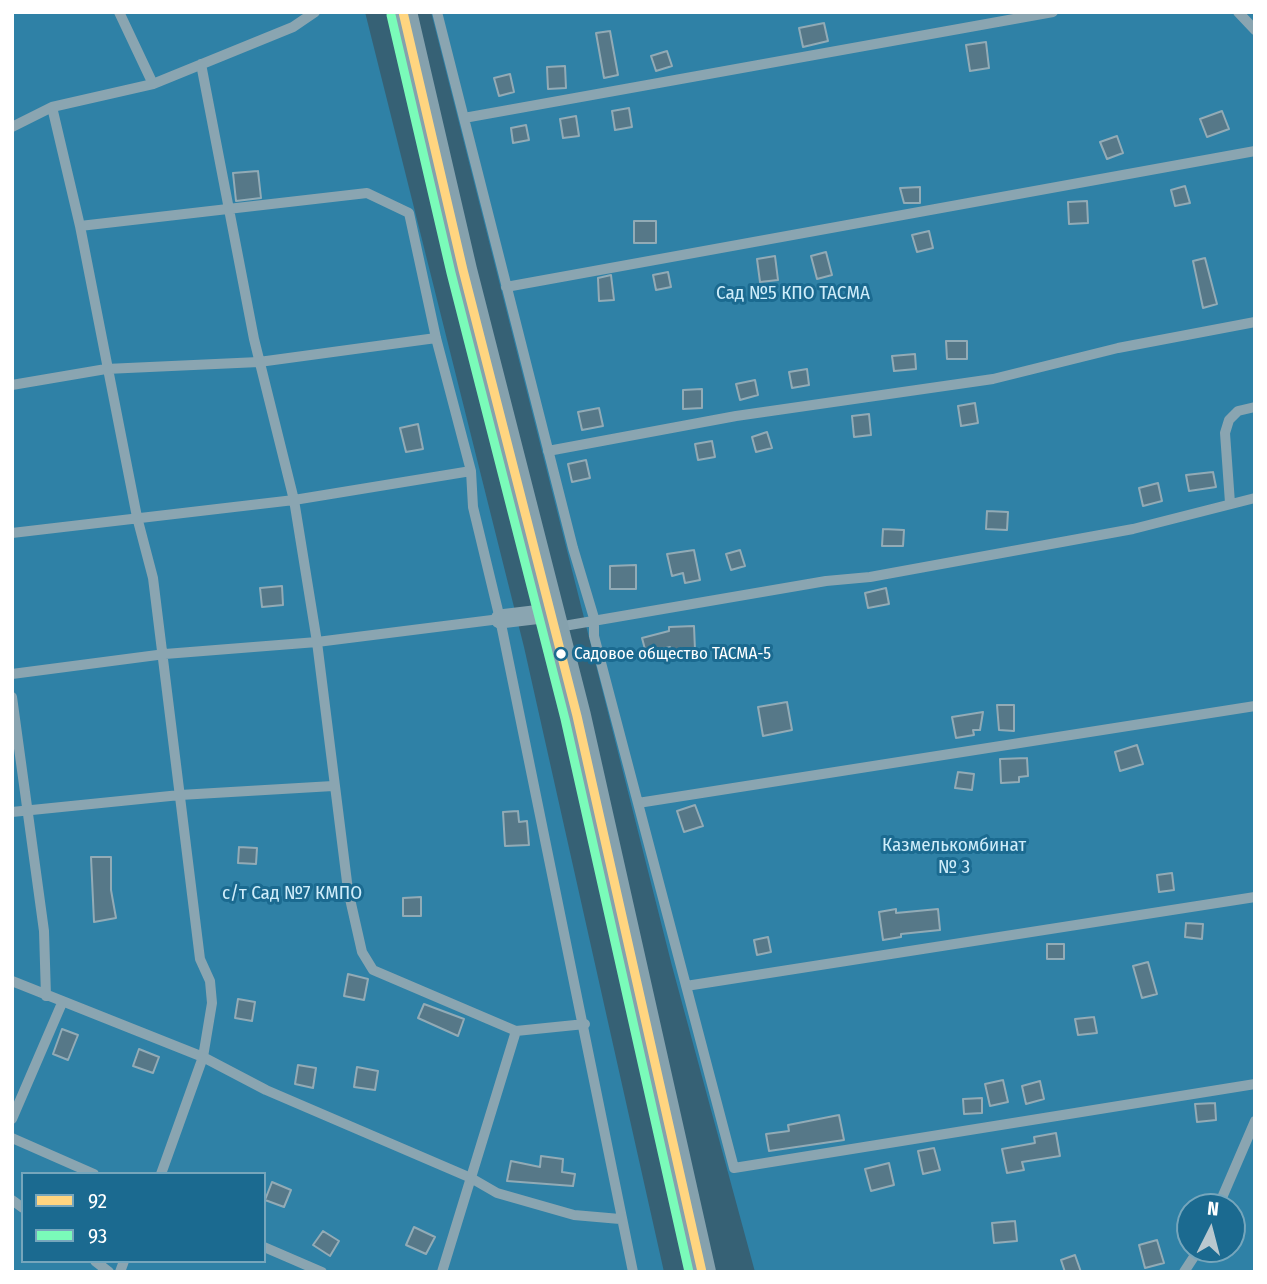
<!DOCTYPE html>
<html>
<head>
<meta charset="utf-8">
<style>
	body { margin:0 }
	#map { position:relative; width:1267px; height:1284px; overflow:hidden; background:#366175; font-family:"Fira Sans Condensed",sans-serif }
	canvas { display:block }
	.frame { position:absolute; inset:0; border:14px solid #fff; pointer-events:none }
	.legend { position:absolute; left:21px; top:1172px; width:245px; height:91px; box-sizing:border-box; background:#1b6a90; border:2px solid #76a6bc; margin:0; padding:9px 12px; list-style:none; font-size:21px; color:#fff }
	.legend li { display:flex; align-items:center; gap:14px; height:35px }
	.legend b { width:35px; border:2px solid #76a6bc }
	.north { position:absolute; left:1176px; top:1193px; width:70px; height:70px; box-sizing:border-box; background:#1b6a90; border:2px solid #76a6bc; border-radius:50%; rotate:6deg; font-size:19px; font-weight:700; line-height:28px; text-align:center; color:#fff }
	.north::after { content:''; display:block; margin:auto; width:24px; height:32px; background:#b9c8cf; clip-path:polygon(50% 0,100% 100%,50% 72%,0 100%) }
</style>
</head>
<body>
<div id="map">
<canvas width="1267" height="1284"></canvas>
<div class="frame"></div>
<ul class="legend">
<li><b style="height:9px;background:#ffd580"></b>92</li>
<li><b style="height:9px;background:#7afbb9"></b>93</li>
</ul>
<div class="north">N</div>
</div>
<script>
const ctx = document.querySelector('canvas').getContext('2d');
ctx.lineJoin = 'round';
function fill(path, color) { ctx.fillStyle = color; ctx.fill(path, 'evenodd'); }
const toPath = rows => new Path2D(rows.map(r => 'M' + r).join(''));
function trace(path, color, width, dash) { ctx.strokeStyle = color; ctx.lineWidth = width; ctx.lineCap = dash ? 'butt' : 'round'; ctx.setLineDash(dash || []); ctx.stroke(path); }
function write(font, color, halo, rows, align = 'center') {
  ctx.font = font + ' "Fira Sans Condensed",sans-serif'; ctx.lineWidth = 6; ctx.setLineDash([]); ctx.textBaseline = 'middle'; ctx.strokeStyle = halo; ctx.fillStyle = color; for (const [text, x, y, turn = 0] of rows) {
    ctx.save(); ctx.translate(x, y); ctx.rotate((+turn || 0) * Math.PI / 180); ctx.textAlign = isNaN(turn) ? turn : align; if (halo) ctx.strokeText(text, 0, 0); ctx.fillText(text, 0, 0); ctx.restore();
  }
}
fill(toPath([
	[12,12,365,12,524,647,664,1272,12,1272],
	[23,1174,264,1174,264,1261,23,1261],
	[431,12,1255,12,1255,1272,755,1272,672,966],
	[1190,1207,1232,1207,1232,1249,1190,1249]
]), '#2f81a6');
const building = toPath([
	[824,23,828,41,803,47,799,28,824,23],
	[610,31,618,75,604,78,596,33,610,31],
	[986,42,989,68,970,71,966,45,986,42],
	[667,51,672,66,656,71,651,56,667,51],
	[565,66,566,88,548,89,547,67,565,66],
	[510,74,514,92,499,96,494,78,510,74],
	[629,108,632,127,615,130,612,111,629,108],
	[1222,111,1229,129,1207,137,1200,119,1222,111],
	[576,116,579,136,563,138,560,119,576,116],
	[526,125,529,140,513,143,511,128,526,125],
	[1117,136,1123,153,1107,159,1100,142,1117,136],
	[258,171,261,198,236,201,233,173,258,171],
	[1185,186,1190,203,1175,206,1171,190,1185,186],
	[920,187,920,203,904,203,900,188,920,187],
	[1087,201,1088,223,1069,224,1068,202,1087,201],
	[634,221,656,221,656,243,634,243,634,221],
	[929,231,933,248,917,252,912,235,929,231],
	[826,252,832,275,817,279,811,256,826,252],
	[775,256,778,280,760,282,757,259,775,256],
	[1205,258,1217,304,1203,308,1193,261,1205,258],
	[668,272,671,287,656,290,653,275,668,272],
	[611,275,614,300,599,301,598,278,611,275],
	[946,341,967,341,967,359,947,359,946,341],
	[915,354,916,369,894,371,892,356,915,354],
	[807,369,809,385,792,388,789,372,807,369],
	[755,380,758,395,740,400,736,384,755,380],
	[702,389,702,408,683,409,683,390,702,389],
	[975,403,978,423,961,426,958,406,975,403],
	[599,408,603,426,582,430,578,412,599,408],
	[869,414,871,435,854,437,852,416,869,414],
	[418,424,423,449,406,452,400,428,418,424],
	[767,432,772,448,756,452,752,437,767,432],
	[712,441,715,457,698,460,695,444,712,441],
	[586,460,590,478,572,482,568,464,586,460],
	[1213,472,1216,487,1189,491,1186,475,1213,472],
	[1158,483,1162,501,1143,506,1139,488,1158,483],
	[987,511,1008,512,1007,530,986,529,987,511],
	[883,529,904,530,903,546,882,546,883,529],
	[694,550,700,580,685,583,683,573,672,576,667,554,694,550],
	[740,550,745,566,731,570,726,554,740,550],
	[636,565,636,589,610,589,610,566,636,565],
	[282,586,283,605,262,607,260,588,282,586],
	[886,588,889,604,868,608,865,593,886,588],
	[694,626,695,650,671,651,670,647,646,653,642,638,669,631,669,627,694,626],
	[787,702,792,730,763,736,758,707,787,702],
	[997,705,1014,705,1014,731,999,730,997,705],
	[983,712,980,730,973,730,974,735,956,738,952,717,983,712],
	[1137,745,1143,764,1120,771,1115,752,1137,745],
	[1027,758,1028,776,1019,777,1019,782,1001,783,1000,759,1027,758],
	[958,772,974,774,972,790,955,788,958,772],
	[695,805,703,826,684,832,677,811,695,805],
	[518,811,519,822,527,821,529,845,505,846,503,812,518,811],
	[239,847,257,848,256,864,238,863,239,847],
	[91,857,111,857,111,890,116,918,94,922,91,857],
	[1172,873,1174,890,1159,892,1157,875,1172,873],
	[421,897,421,916,403,916,403,898,421,897],
	[896,909,896,913,938,909,940,930,901,934,901,937,883,940,879,912,896,909],
	[1186,923,1203,924,1202,939,1185,937,1186,923],
	[768,937,771,952,757,955,754,940,768,937],
	[1047,944,1064,944,1064,959,1047,959,1047,944],
	[1148,962,1157,994,1142,998,1133,966,1148,962],
	[348,974,368,979,364,1000,344,996,348,974],
	[238,999,255,1002,252,1021,235,1018,238,999],
	[424,1004,464,1019,458,1036,418,1018,424,1004],
	[1094,1017,1097,1033,1078,1035,1075,1019,1094,1017],
	[62,1029,78,1035,68,1060,53,1054,62,1029],
	[139,1049,159,1057,153,1073,133,1066,139,1049],
	[298,1065,316,1068,313,1088,295,1084,298,1065],
	[357,1067,378,1071,375,1090,354,1087,357,1067],
	[1003,1080,1008,1102,990,1106,985,1084,1003,1080],
	[1040,1081,1044,1099,1026,1104,1022,1086,1040,1081],
	[982,1098,982,1113,964,1114,963,1099,982,1098],
	[1215,1103,1216,1120,1197,1122,1195,1104,1215,1103],
	[839,1115,844,1140,769,1151,766,1134,789,1131,788,1125,839,1115],
	[1056,1133,1060,1156,1022,1162,1024,1170,1007,1173,1002,1149,1035,1143,1034,1137,1056,1133],
	[934,1148,940,1170,923,1174,918,1151,934,1148],
	[541,1156,563,1159,562,1172,575,1174,573,1186,507,1181,511,1161,540,1167,541,1156],
	[889,1163,894,1185,871,1191,865,1169,889,1163],
	[272,1182,291,1190,284,1207,265,1200,272,1182],
	[1015,1221,1017,1241,994,1243,992,1223,1015,1221],
	[414,1227,435,1237,426,1254,406,1245,414,1227],
	[323,1231,339,1241,330,1256,313,1245,323,1231],
	[1157,1240,1164,1263,1145,1268,1139,1245,1157,1240],
	[1075,1255,1081,1272,1065,1272,1061,1260,1075,1255]
]);
fill(building, '#567888');
trace(building, '#92abb6', 2);
trace(toPath([
	[119,12,153,84],
	[437,12,573,548,594,618,594,636,734,1168,1255,1084],
	[1238,12,1255,30],
	[201,64,254,339,294,500,317,642,348,890,362,952,373,970,516,1031,585,1024],
	[52,107,80,226,137,517,153,578,200,959,210,981,212,1003,203,1057,161,1174],
	[464,118,1053,12],
	[12,127,52,107,153,84,293,27,315,12],
	[80,226,367,193,409,213,436,338,471,471,473,507,500,619],
	[506,287,1255,151],
	[12,385,106,369,259,362,436,338],
	[548,451,736,416,993,379,1118,348,1255,322],
	[1230,503,1225,433,1229,420,1238,411,1255,407],
	[12,533,294,500,471,471],
	[558,627,826,581,870,577,1133,529,1255,498],
	[12,674,165,654,317,642,500,619,633,1272],
	[12,697,44,931,46,996],
	[638,803,1255,706],
	[12,812,180,795,333,786],
	[12,981,203,1057,266,1090,471,1178,497,1193,574,1215,620,1219],
	[686,986,1255,897],
	[12,1119,62,1003],
	[12,1138,94,1174],
	[12,1200,23,1208],
	[1218,1207,1255,1121],
	[264,1247,322,1272],
	[95,1261,109,1272],
	[120,1272,124,1261],
	[442,1272,516,1031],
	[1184,1272,1199,1249]
]), '#8aa5b1', 10);
trace(toPath([
	[500,619,550,613]
]), '#8aa5b1', 19);
trace(toPath([
	[403,12,463,270,577,716,702,1272]
]), '#85a1ad', 28);
trace(toPath([
	[403,12,463,270,577,716,702,1272]
]), '#ffd580', 9);
trace(toPath([
	[391,15,451,273,565,719,689,1272]
]), '#7afbb9', 9);
for (const [x, y, r, color] of [
	[561,654,6,"#fff"]
]) { const dot = new Path2D(); dot.arc(x, y, r, 0, 2 * Math.PI); ctx.fillStyle = color; ctx.fill(dot); trace(dot, '#1b6a90', 2.5); }
write('17px', '#fff', '#1b6a90', [
	["Садовое общество ТАСМА-5",574,654]
], 'left');
write('19px', '#cfedfa', '#1b6a90', [
	["Сад №5 КПО ТАСМА",793,294],
	["Казмелькомбинат",954,846],
	["№ 3",954,868],
	["с/т Сад №7 КМПО",292,894]
]);
</script>
</body>
</html>
